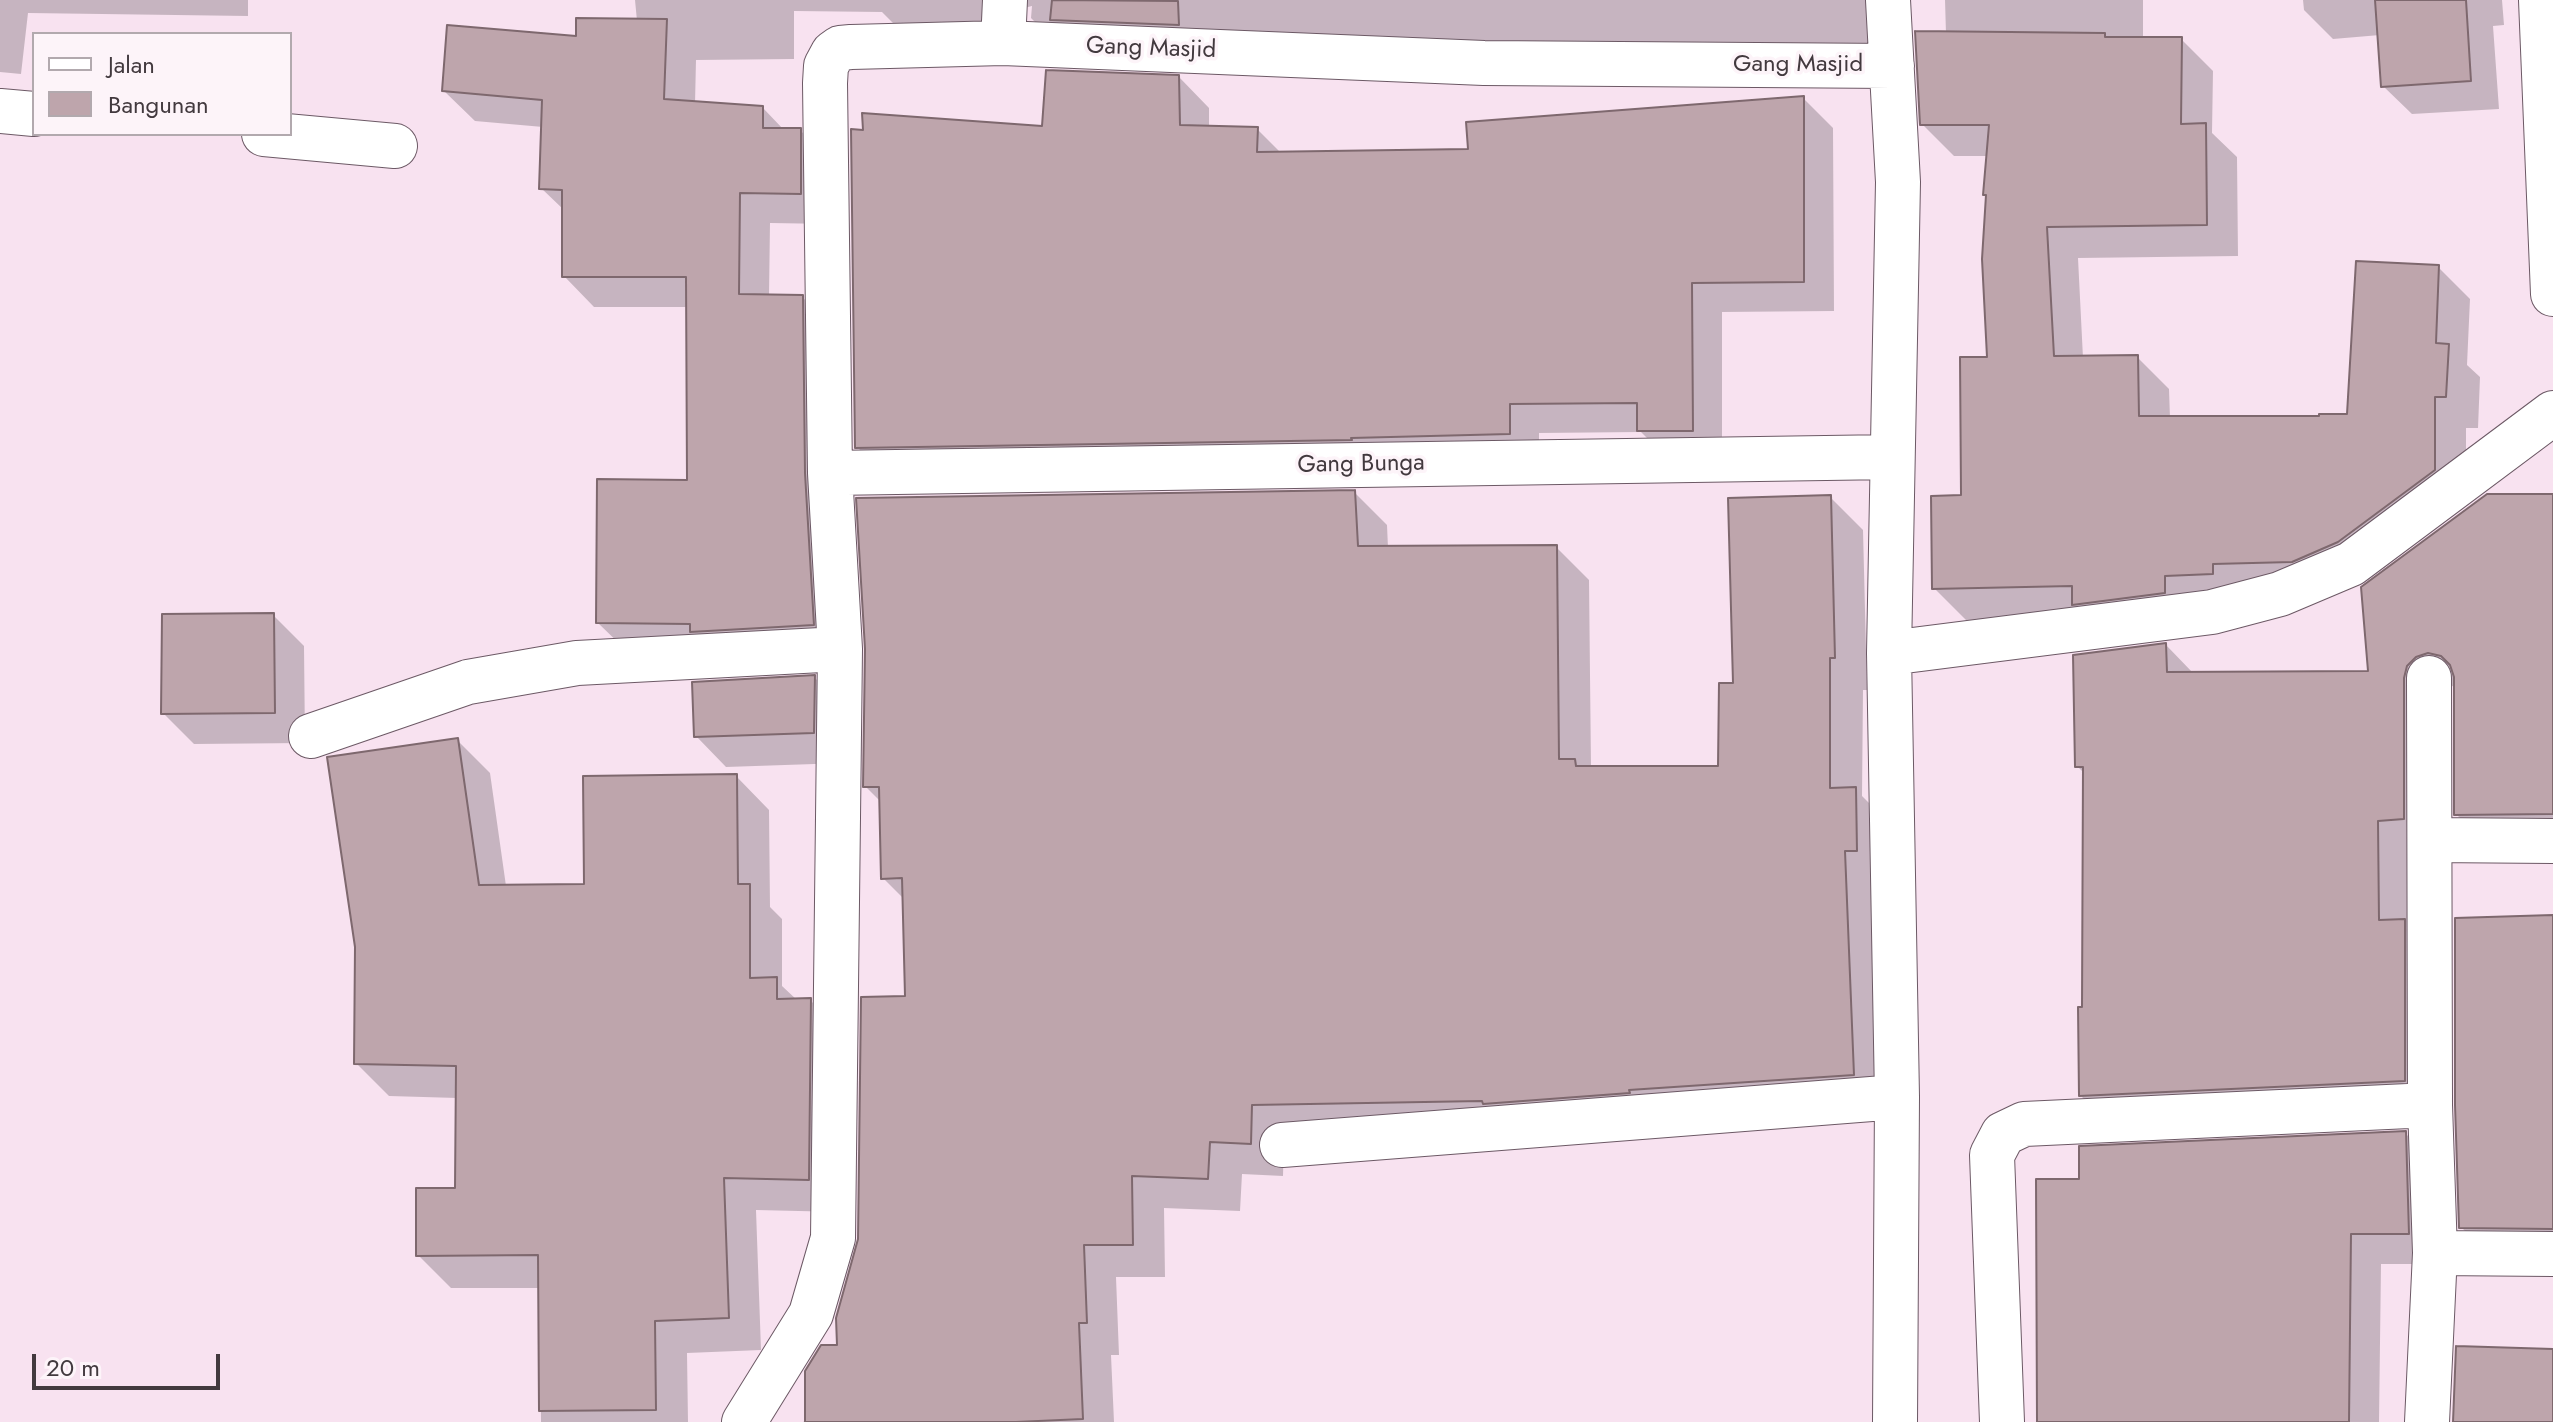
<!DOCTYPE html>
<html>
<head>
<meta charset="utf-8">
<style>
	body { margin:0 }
	#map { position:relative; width:2553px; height:1422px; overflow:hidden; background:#f8e2f0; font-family:Jost,sans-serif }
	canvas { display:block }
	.legend { position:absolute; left:32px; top:32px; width:260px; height:104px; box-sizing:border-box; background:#fdf4f9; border:2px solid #b2a9ae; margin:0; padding:10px 14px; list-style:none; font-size:24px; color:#42393e }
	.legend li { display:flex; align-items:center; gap:16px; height:40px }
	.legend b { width:40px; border:2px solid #b2a9ae }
	.scale { position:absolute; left:32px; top:1354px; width:188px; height:36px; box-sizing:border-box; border:4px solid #42393e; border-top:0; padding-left:10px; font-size:24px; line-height:28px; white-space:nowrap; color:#42393e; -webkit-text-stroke:6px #fdf4f9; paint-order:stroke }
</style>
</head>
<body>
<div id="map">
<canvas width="2553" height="1422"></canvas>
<ul class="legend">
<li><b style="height:10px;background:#fff"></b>Jalan</li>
<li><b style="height:22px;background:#bea5ac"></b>Bangunan</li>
</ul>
<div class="scale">20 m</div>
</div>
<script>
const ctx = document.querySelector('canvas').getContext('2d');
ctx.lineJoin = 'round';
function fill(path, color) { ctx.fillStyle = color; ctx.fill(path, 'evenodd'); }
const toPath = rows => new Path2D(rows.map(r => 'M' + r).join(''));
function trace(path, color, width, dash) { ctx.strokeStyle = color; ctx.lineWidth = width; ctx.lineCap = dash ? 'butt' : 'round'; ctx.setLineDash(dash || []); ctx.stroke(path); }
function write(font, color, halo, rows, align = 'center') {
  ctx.font = font + ' Jost,sans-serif'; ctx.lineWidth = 7; ctx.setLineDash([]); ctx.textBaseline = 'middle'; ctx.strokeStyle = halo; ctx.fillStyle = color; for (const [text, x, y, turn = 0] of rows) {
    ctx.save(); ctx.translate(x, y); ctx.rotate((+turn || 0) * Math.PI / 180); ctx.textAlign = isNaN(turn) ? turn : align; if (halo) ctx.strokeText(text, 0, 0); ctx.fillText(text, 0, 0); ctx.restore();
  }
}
fill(toPath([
	[0,0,248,0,248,16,28,13,21,74,0,72],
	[635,0,1869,0,1872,50,1062,49,1031,18,1032,6,1024,8,1012,25,894,24,882,12,794,11,794,59,696,60,695,104,763,108,784,130,800,130,830,161,831,224,770,223,769,296,802,297,833,327,843,655,629,653,598,623,689,482,688,307,594,307,564,276,564,210,541,188,543,127,475,121,444,91,578,38,637,21],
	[1945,0,2143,0,2143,39,2181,39,2213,71,2212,133,2237,157,2238,256,2078,258,2083,358,2137,357,2169,389,2170,418,2349,416,2438,267,2470,299,2467,365,2480,377,2478,428,2466,428,2466,502,2370,573,2088,618,1966,620,1934,588,1963,497,1989,359,1989,156,1954,156,1922,124,1946,34],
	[2303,0,2502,0,2504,25,2493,26,2499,109,2412,114,2383,86,2380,35,2333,39,2304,10],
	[1179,77,1209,108,1209,128,1257,129,1282,154,1470,151,1803,98,1833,128,1834,311,1722,312,1722,460,1669,460,1641,432,1539,433,1539,464,887,477,857,447,1044,128],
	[1354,492,1387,525,1388,548,1556,547,1589,580,1591,768,1720,768,1735,685,1830,497,1863,530,1867,690,1863,690,1862,796,1888,822,1886,1108,1284,1137,1283,1176,1242,1174,1240,1211,1164,1208,1165,1277,1116,1277,1119,1355,1111,1355,1114,1422,803,1422,807,1420,839,1347,907,998,904,899,883,878,881,802,865,786],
	[2553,496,2553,845,2488,846,2456,814,2456,685,2447,688,2436,1112,2112,1127,2081,1096,2084,1009,2085,774,2077,766,2166,645,2194,674,2370,673],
	[273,615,304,646,305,743,194,744,163,713],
	[814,677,845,708,844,763,726,767,696,736],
	[457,740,490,773,506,886,586,886,736,776,769,810,770,907,782,919,782,986,797,1000,810,1000,843,1033,841,1212,756,1210,761,1350,687,1353,688,1422,541,1422,540,1288,451,1288,418,1255,457,1190,457,1098,389,1096,356,1063],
	[2553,916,2553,1261,2493,1259,2461,1227],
	[2405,1133,2436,1164,2439,1264,2381,1264,2379,1422,2037,1422,2081,1181]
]), '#0003');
const building = toPath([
	[1052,0,1178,1,1179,25,1050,20,1052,0],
	[2375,0,2466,0,2471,81,2381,87,2375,0],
	[576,18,667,19,664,99,763,106,763,128,801,128,801,194,740,193,739,294,803,295,805,473,814,625,690,632,690,624,596,623,597,479,687,480,686,277,562,277,562,190,539,189,542,100,442,91,447,25,576,36,576,18],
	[1915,31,2105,33,2105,37,2182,37,2181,124,2206,123,2207,225,2047,227,2054,356,2138,355,2139,416,2319,416,2319,414,2347,414,2356,261,2439,265,2436,343,2449,344,2446,397,2435,397,2435,470,2338,542,2292,562,2213,564,2213,574,2165,576,2165,593,2072,605,2072,586,1932,589,1931,496,1961,495,1960,357,1987,357,1982,259,1986,195,1983,195,1989,125,1920,125,1915,31],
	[1046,70,1179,75,1180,125,1258,127,1257,152,1468,149,1466,122,1804,96,1804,282,1692,283,1693,431,1637,431,1637,403,1510,404,1510,434,1351,438,1352,440,855,448,851,129,863,130,862,113,1042,126,1046,70],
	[1355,490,1358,546,1557,545,1559,759,1575,759,1576,766,1718,766,1719,683,1733,683,1728,498,1831,495,1835,658,1830,658,1830,788,1856,787,1857,851,1845,851,1854,1075,1629,1090,1630,1093,1483,1104,1482,1101,1252,1105,1251,1144,1210,1142,1208,1179,1132,1176,1133,1245,1084,1245,1087,1323,1079,1323,1083,1419,1016,1422,805,1422,805,1371,821,1345,837,1345,836,1318,858,1239,861,997,905,996,902,878,881,879,879,787,863,787,865,649,856,498,1355,490],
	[2487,494,2553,494,2553,814,2454,815,2454,677,2450,665,2441,656,2428,653,2416,657,2407,666,2404,678,2404,819,2378,821,2379,920,2405,919,2405,1081,2079,1096,2078,1007,2082,1007,2083,767,2075,767,2073,655,2166,643,2167,672,2368,671,2361,587,2487,494],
	[274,613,275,713,161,714,162,614,274,613],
	[815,675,814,733,694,737,692,682,815,675],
	[458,738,479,885,584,884,583,776,737,774,738,884,750,884,750,978,777,977,777,999,811,998,809,1180,724,1178,729,1318,655,1321,656,1410,539,1411,538,1255,416,1256,416,1188,455,1188,456,1066,354,1064,355,947,327,757,458,738],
	[2553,915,2553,1229,2459,1228,2455,1105,2455,918,2553,915],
	[2406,1131,2409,1234,2351,1234,2349,1422,2037,1422,2036,1179,2079,1179,2079,1146,2406,1131],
	[2456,1346,2553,1349,2553,1422,2453,1422,2456,1346]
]);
fill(building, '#bea5ac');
trace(building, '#7e686e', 2);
const minor = toPath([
	[1888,0,1898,182,1889,653,1897,1097,1895,1422],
	[2541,0,2553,294],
	[1003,43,1005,0],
	[0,111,34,114],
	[264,134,395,146],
	[830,473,1892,457],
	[1889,653,2212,612,2280,594,2351,564,2553,413],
	[311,736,468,682,577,663,840,649],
	[2431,840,2553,841],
	[1282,1145,1897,1097],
	[2435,1253,2553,1254],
	[744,1422,811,1314,833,1238,840,649,830,473,825,83,826,66,833,53,840,48,851,47,1003,43,1484,63,1892,66],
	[2002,1422,1992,1155,2003,1134,2024,1124,2430,1105],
	[2427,1422,2435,1253,2430,1105,2429,678]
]);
trace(minor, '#6c5965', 46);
trace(minor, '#fff', 44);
write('24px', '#42393e', '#fdf4f9', [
	["Gang Masjid",1151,49,2],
	["Gang Masjid",1798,65],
	["Gang Bunga",1361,465,-1]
]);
</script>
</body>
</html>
